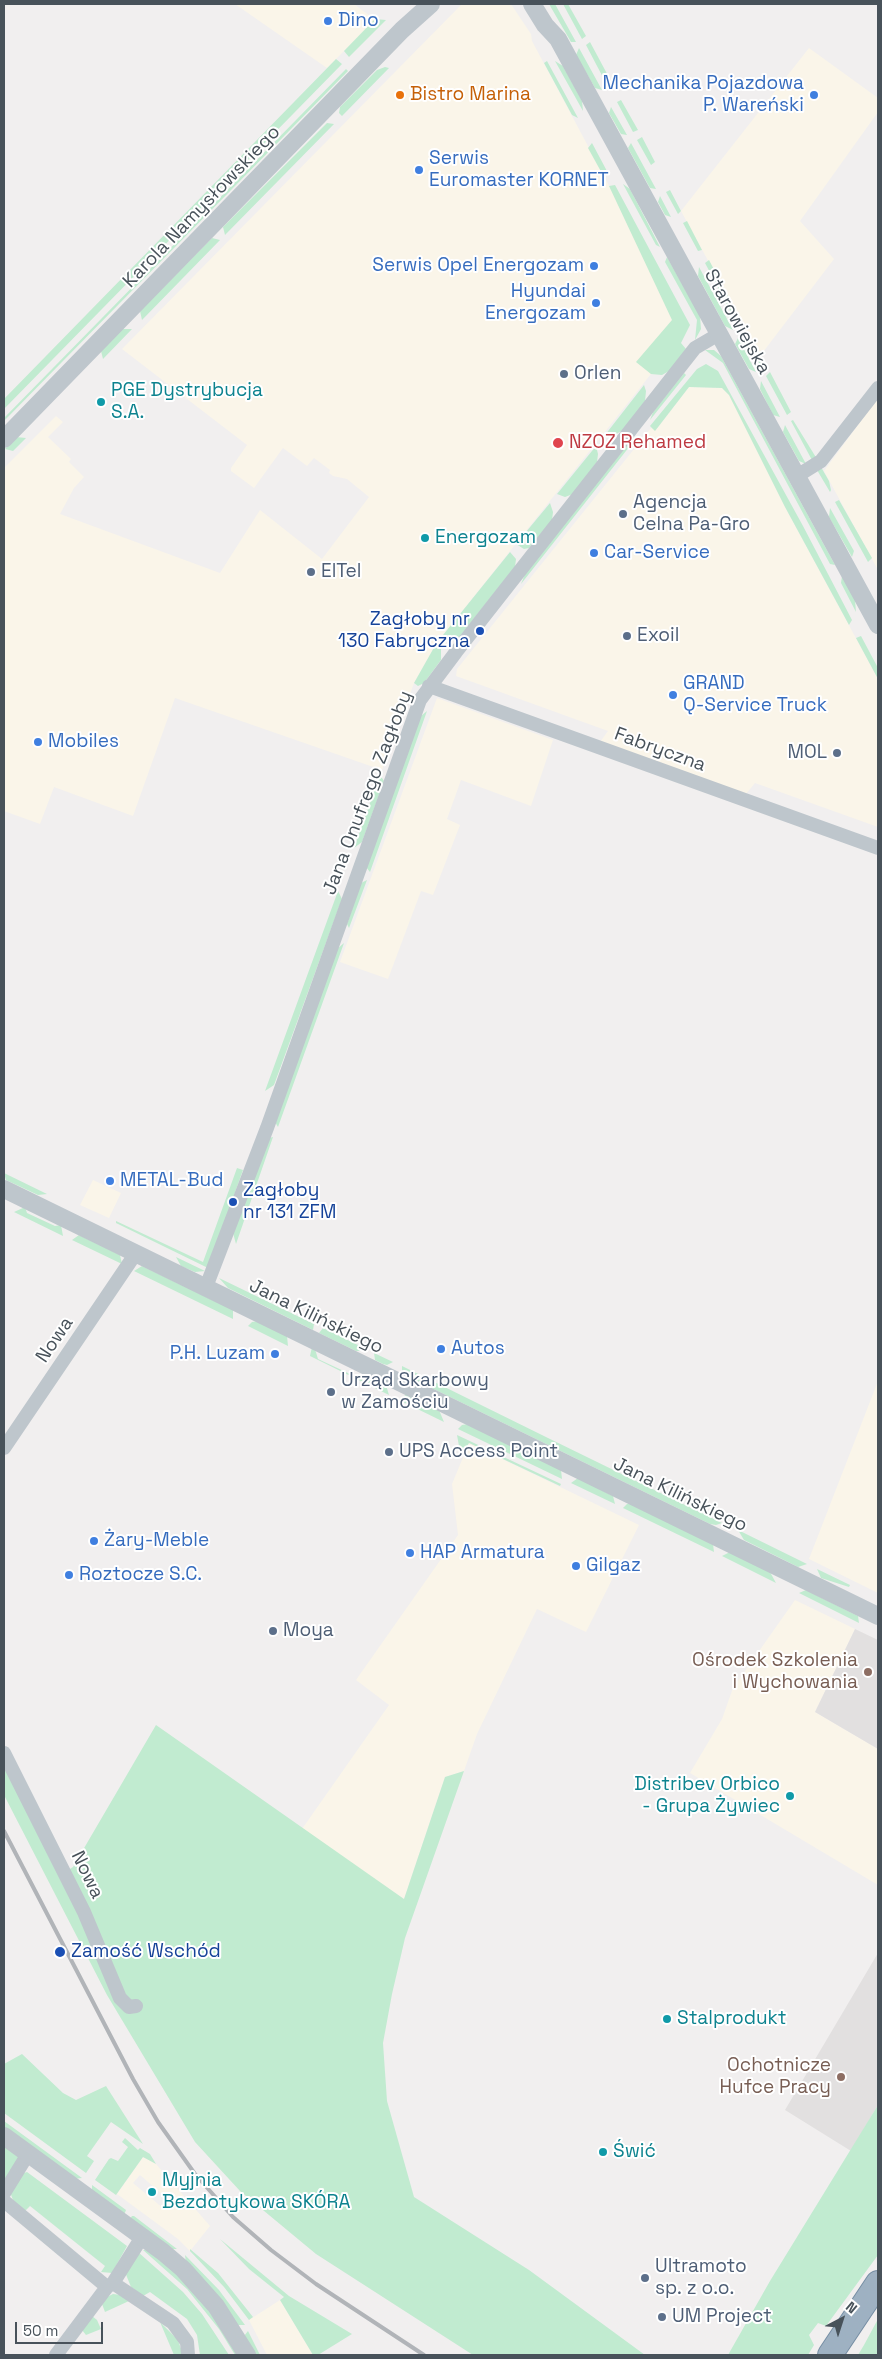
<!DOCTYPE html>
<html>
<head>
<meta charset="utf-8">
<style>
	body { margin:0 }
	#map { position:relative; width:882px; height:2359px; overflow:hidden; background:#f1efef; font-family:"Space Grotesk",sans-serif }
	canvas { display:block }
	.frame { position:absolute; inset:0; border:5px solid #48525a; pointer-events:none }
	.north { position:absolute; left:817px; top:2294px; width:50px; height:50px; -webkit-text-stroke:4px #fff; paint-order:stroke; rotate:40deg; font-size:14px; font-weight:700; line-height:20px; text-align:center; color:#48525a }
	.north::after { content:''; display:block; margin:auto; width:18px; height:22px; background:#48525a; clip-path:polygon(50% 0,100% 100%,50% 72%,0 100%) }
	.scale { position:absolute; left:15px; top:2322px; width:88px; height:22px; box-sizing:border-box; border:2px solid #48525a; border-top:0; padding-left:6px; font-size:15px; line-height:18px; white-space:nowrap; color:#48525a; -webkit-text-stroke:4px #fff; paint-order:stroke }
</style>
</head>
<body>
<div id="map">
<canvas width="882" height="2359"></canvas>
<div class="frame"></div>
<div class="north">N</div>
<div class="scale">50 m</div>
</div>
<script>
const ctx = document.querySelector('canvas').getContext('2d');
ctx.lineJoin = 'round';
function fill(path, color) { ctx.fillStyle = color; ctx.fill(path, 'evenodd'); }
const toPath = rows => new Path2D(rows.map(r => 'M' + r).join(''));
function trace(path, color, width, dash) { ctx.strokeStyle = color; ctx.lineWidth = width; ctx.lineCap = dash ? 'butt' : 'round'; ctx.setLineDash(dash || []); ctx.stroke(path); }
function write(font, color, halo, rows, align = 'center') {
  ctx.font = font + ' "Space Grotesk",sans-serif'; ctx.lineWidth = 4; ctx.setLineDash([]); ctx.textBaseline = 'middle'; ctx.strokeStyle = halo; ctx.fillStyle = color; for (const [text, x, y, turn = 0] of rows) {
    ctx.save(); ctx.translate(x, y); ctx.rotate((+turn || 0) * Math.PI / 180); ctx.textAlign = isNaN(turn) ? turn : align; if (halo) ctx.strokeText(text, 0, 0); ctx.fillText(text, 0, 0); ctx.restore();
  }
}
fill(toPath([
	[235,4,354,4,375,20,327,68],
	[462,4,511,4,531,34,532,41,686,330,436,644,414,683,382,770,175,698,133,816,54,787,40,824,4,811,4,468,56,416,63,422,48,437,71,459,69,462,84,477,74,488,60,514,220,573,260,510,322,559,369,497,347,479,333,476,329,473,330,470,314,458,307,466,283,448,254,488,231,471,231,468,247,445,122,349],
	[809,48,878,98,878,112,800,221,834,259,760,356,681,211],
	[689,387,722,388,729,395,785,507,878,679,878,827,755,783,746,794,600,742,608,731,456,676,457,669,651,428,656,430],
	[878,398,878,570,824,471],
	[437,698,553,740,531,806,461,780,447,819,460,825,433,895,421,891,388,979,340,962],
	[93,1180,121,1193,109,1218,80,1205],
	[878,1381,878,1593,809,1559],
	[469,1443,639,1525,586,1632,537,1609,477,1734,464,1771,445,1777,404,1899,302,1829,389,1705,356,1680,458,1535,452,1484],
	[795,1600,855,1629,815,1712,878,1749,878,1885,690,1773,722,1719,733,1688],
	[143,2157,156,2164,210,2226,190,2251,178,2239,117,2194],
	[140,2175,171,2202,164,2209,133,2183],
	[280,2300,313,2355,267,2355,249,2320]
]), '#faf5e9');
fill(toPath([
	[855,1629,878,1640,878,1749,815,1712],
	[878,1953,878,2105,851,2151,785,2110]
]), '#e2e0e0');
fill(toPath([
	[549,4,555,4,576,42,571,42],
	[563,4,568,4,586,36,582,39],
	[375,19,386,20,349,57,344,51],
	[590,42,612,83,607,85,586,45],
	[579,48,602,90,595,88,576,55],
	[336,59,342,64,4,409,4,399],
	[547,61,578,118,572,115,544,63],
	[555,61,563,66,582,101,583,111],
	[385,67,389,68,342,116,339,113,340,107,377,70],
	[346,69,348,71,4,421,4,418],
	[621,100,638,130,633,132,617,102],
	[611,107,627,135,621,134,609,113],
	[327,123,334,124,225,235,223,227],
	[642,137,655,162,651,165,637,140],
	[592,143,608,173,604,177,588,148],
	[631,143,656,189,650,188,628,148],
	[623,184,630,189,660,247,656,245],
	[615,185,690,325,681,343,686,349,669,371,662,375,651,374,636,362,672,320,609,186],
	[670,190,681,211,678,214,666,192],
	[660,196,671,217,665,215,658,202],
	[687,221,702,250,698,251,683,223],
	[212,238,220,240,142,320,140,311],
	[667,257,700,316,701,329,695,340,697,320,665,262],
	[709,260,743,325,739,327,705,263],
	[699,267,733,330,725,326,698,276],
	[122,329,132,329,103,359,101,351],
	[747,333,767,367,763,370,744,335],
	[738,338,756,372,749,369,735,344],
	[705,350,714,350,721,356,835,565,830,564,723,363],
	[706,364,718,371,803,526,852,620,849,625,785,507,729,395,722,388,689,387,655,431,650,426,697,369],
	[770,372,791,412,787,415,766,376],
	[684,373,686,375,650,420,653,412],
	[761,381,780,417,773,415,760,389],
	[644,385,646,391,645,401,624,429,615,435,605,435],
	[793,420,817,459,813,462,791,421],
	[785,425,806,464,799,461,783,432],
	[16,437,26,438,13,451,5,449],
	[633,437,637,437,521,584,525,574],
	[596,446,598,454,597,462,573,494,565,497,557,494],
	[821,467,829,481,831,490,830,492,817,470],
	[839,500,872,558,868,562,835,502],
	[550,503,553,512,552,520,529,548,524,549,516,544],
	[830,508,854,551,852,557,829,517],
	[510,552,516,559,515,567,460,636,455,639,445,637,443,635],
	[842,576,855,600,856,612,841,583],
	[861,636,878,668,878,679,856,638],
	[436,644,441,649,441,660,424,683,418,686,414,683],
	[427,711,370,872,366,867,421,716],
	[380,775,384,781,362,842,354,848],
	[367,880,349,928,347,924,361,883],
	[338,891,342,899,274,1085,265,1091],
	[344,943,278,1127,275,1122,337,949],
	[273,1137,236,1244,233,1233,269,1138],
	[237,1168,243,1170,208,1268,116,1223,116,1221,203,1262],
	[4,1173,47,1194,38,1195,6,1180],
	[25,1207,27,1213,55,1226,61,1225,63,1236,14,1212],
	[79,1235,120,1255,122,1264,72,1240],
	[176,1257,205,1271,195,1272,181,1266],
	[142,1266,233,1310,233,1319,134,1271],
	[219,1278,314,1324,313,1330,228,1288],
	[259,1321,287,1336,288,1346,248,1326,252,1322],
	[323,1328,364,1348,360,1351,356,1351,319,1333],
	[312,1347,315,1349,318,1359,365,1381,375,1378,386,1385,389,1395,310,1356],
	[374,1353,393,1362,387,1365,383,1364,375,1360],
	[402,1366,548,1438,722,1523,716,1525,710,1524,405,1375,402,1371],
	[407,1394,439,1410,444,1422,399,1400],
	[468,1424,561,1470,562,1479,458,1429,462,1425],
	[457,1435,561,1484,560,1486,469,1443,465,1450,459,1446],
	[578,1478,613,1496,615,1504,571,1483],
	[627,1504,631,1504,713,1544,714,1552,623,1508],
	[738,1530,807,1564,798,1567,744,1540],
	[730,1552,770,1572,776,1583,722,1556],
	[817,1569,850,1585,849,1587,821,1578],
	[806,1590,858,1616,859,1623,799,1593],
	[156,1725,404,1899,445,1777,464,1771,405,1938,392,1994,383,2043,387,2101,414,2197,529,2270,645,2355,473,2355,316,2254,240,2191,195,2142,107,1995,4,1795,4,1761,62,1874,73,1867],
	[22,2054,63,2093,76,2100,106,2086,143,2144,111,2122,87,2156,94,2161,86,2173,4,2113,4,2064],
	[878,2105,878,2255,826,2326,818,2323,809,2335,814,2345,808,2355,728,2355,770,2281],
	[4,2121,82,2178,74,2179,4,2127],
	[125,2138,138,2150,140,2148,150,2154,156,2164,143,2157,116,2195,95,2180,109,2159,111,2158,118,2161,128,2147,122,2142],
	[4,2145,19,2157,4,2181],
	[27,2172,127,2246,112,2273,101,2272,105,2266,30,2206,25,2211,13,2200,10,2192,24,2173],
	[92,2185,126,2210,124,2215,92,2190],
	[132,2216,134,2216,177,2249,170,2249,130,2219],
	[220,2239,289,2296,352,2334,318,2355,313,2355,280,2300,284,2297,249,2269],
	[190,2249,218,2273,253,2317,249,2320,224,2287,190,2251],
	[143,2250,148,2250,192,2287,240,2355,235,2355,219,2329,187,2289],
	[138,2252,183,2292,202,2314,229,2355,200,2355,197,2335,187,2319,150,2292,143,2296,131,2287,125,2272],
	[185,2255,219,2290,245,2325,238,2325,186,2263],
	[113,2294,121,2295,129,2301,105,2312,102,2304,107,2297],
	[92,2316,97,2320,101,2329,86,2335,82,2330],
	[878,2319,878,2355,858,2355,864,2345],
	[160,2322,178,2340,183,2355,174,2355],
	[248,2331,260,2355,254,2355,244,2336]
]), '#c1ebd0');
const trunk = toPath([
	[830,2355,878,2283]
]);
trace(trunk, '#768ea4', 26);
trace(toPath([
	[797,476,821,461,878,388],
	[429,686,878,848],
	[206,1287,267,1128,420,700,456,652,695,348,719,334],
	[4,1448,136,1253],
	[4,1753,84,1912,120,1998,129,2007,136,2006],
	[4,2193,28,2154],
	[4,2201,107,2287,56,2355],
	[113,2283,142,2237],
	[107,2287,113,2283,173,2323,187,2342,188,2355]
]), '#bec6cc', 14);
trace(toPath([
	[532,4,545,25,558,39,878,625],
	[4,439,402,30,431,4],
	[4,1189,878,1616],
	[4,2136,163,2252,183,2269,216,2306,247,2355]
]), '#bec6cc', 18);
trace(trunk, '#9eb1c2', 24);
trace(toPath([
	[4,1831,133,2079,158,2122,195,2174,233,2217,271,2250,316,2284,424,2355]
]), '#b1b4b8', 4);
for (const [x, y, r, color] of [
	[328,21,5,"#3f7fe0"],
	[400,95,5,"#e8710a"],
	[814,95,5,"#3f7fe0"],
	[419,170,5,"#3f7fe0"],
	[594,266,5,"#3f7fe0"],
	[596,303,5,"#3f7fe0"],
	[564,374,5,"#5c6f8a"],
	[101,402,5,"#0f9aa8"],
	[558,443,6,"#e0444e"],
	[623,514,5,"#5c6f8a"],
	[425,538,5,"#0f9aa8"],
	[594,553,5,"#3f7fe0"],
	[311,572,5,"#5c6f8a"],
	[480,631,5,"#1a4fb4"],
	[627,636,5,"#5c6f8a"],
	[673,695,5,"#3f7fe0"],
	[38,742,5,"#3f7fe0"],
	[837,753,5,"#5c6f8a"],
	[110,1181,5,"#3f7fe0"],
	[233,1202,5,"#1a4fb4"],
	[441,1349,5,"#3f7fe0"],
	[275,1354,5,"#3f7fe0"],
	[331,1392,5,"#5c6f8a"],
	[389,1452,5,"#5c6f8a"],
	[94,1541,5,"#3f7fe0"],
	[410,1553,5,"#3f7fe0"],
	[576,1566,5,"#3f7fe0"],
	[69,1575,5,"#3f7fe0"],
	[273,1631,5,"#5c6f8a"],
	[868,1672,5,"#8d6e63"],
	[790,1796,5,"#0f9aa8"],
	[60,1952,6,"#1a4fb4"],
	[667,2019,5,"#0f9aa8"],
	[841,2077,5,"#8d6e63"],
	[603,2152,5,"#0f9aa8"],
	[152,2192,5,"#0f9aa8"],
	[645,2278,5,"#5c6f8a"],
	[662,2317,5,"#5c6f8a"]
]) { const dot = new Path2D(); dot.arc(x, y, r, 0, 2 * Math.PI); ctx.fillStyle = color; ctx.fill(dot); trace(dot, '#fff', 2); }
write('19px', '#366cbe', '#fff', [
	["Dino",338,21],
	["Mechanika Pojazdowa",804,84,"right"],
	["P. Wareński",804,106,"right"],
	["Serwis",429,159],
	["Euromaster KORNET",429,181],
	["Serwis Opel Energozam",584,266,"right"],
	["Hyundai",586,292,"right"],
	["Energozam",586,314,"right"],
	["Car-Service",604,553],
	["GRAND",683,684],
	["Q-Service Truck",683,706],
	["Mobiles",48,742],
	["METAL-Bud",120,1181],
	["Autos",451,1349],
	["P.H. Luzam",265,1354,"right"],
	["Żary-Meble",104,1541],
	["HAP Armatura",420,1553],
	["Gilgaz",586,1566],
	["Roztocze S.C.",79,1575]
], 'left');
write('19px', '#c56008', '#fff', [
	["Bistro Marina",410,95]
], 'left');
write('19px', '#48525a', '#fff', [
	["Karola Namysłowskiego",202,207,-46],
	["Starowiejska",737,322,61],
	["Fabryczna",660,750,20],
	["Jana Onufrego Zagłoby",368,793,-69],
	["Jana Kilińskiego",316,1317,26],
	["Nowa",55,1340,-56],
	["Jana Kilińskiego",680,1495,26],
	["Nowa",87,1875,64]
]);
write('19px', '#4e5e75', '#fff', [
	["Orlen",574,374],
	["Agencja",633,503],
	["Celna Pa-Gro",633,525],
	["ElTel",321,572],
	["Exoil",637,636],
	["MOL",827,753,"right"],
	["Urząd Skarbowy",341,1381],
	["w Zamościu",341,1403],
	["UPS Access Point",399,1452],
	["Moya",283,1631],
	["Ultramoto",655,2267],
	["sp. z o.o.",655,2289],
	["UM Project",672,2317]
], 'left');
write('19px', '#0d838f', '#fff', [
	["PGE Dystrybucja",111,391],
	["S.A.",111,413],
	["Energozam",435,538],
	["Distribev Orbico",780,1785,"right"],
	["- Grupa Żywiec",780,1807,"right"],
	["Stalprodukt",677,2019],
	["Świć",613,2152],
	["Myjnia",162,2181],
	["Bezdotykowa SKÓRA",162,2203]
], 'left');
write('19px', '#be3a42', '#fff', [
	["NZOZ Rehamed",569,443]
], 'left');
write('19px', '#164399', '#fff', [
	["Zagłoby nr",470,620,"right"],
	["130 Fabryczna",470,642,"right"],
	["Zagłoby",243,1191],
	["nr 131 ZFM",243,1213],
	["Zamość Wschód",71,1952]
], 'left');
write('19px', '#785e54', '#fff', [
	["Ośrodek Szkolenia",858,1661],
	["i Wychowania",858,1683],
	["Ochotnicze",831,2066],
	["Hufce Pracy",831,2088]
], 'right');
</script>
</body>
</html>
